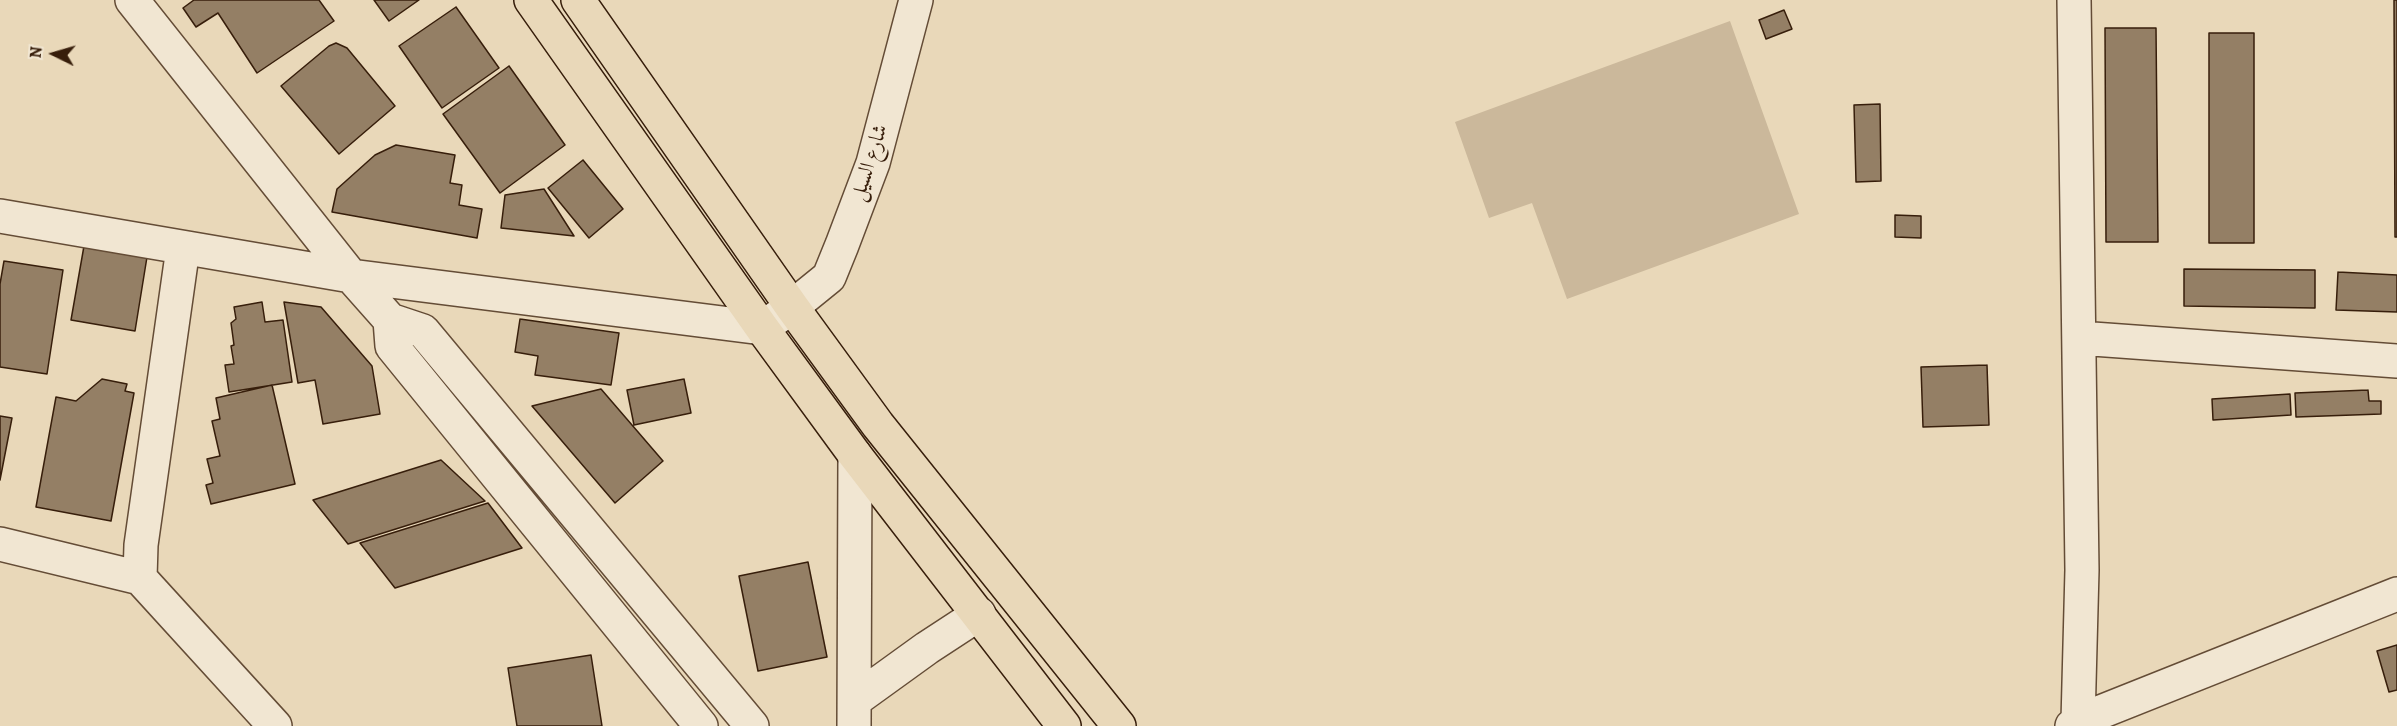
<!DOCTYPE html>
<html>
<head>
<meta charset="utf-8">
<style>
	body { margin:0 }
	#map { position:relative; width:2397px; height:726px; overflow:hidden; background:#e9d8b9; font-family:Alegreya,serif }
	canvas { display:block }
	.north { position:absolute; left:24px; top:24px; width:60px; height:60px; -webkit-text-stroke:4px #f1e6d2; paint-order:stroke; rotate:275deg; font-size:16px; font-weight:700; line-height:24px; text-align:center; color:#371e0b }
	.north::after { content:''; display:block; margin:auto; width:21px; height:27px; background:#371e0b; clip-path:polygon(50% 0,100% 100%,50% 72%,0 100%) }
</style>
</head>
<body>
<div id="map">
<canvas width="2397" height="726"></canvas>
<div class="north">N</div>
</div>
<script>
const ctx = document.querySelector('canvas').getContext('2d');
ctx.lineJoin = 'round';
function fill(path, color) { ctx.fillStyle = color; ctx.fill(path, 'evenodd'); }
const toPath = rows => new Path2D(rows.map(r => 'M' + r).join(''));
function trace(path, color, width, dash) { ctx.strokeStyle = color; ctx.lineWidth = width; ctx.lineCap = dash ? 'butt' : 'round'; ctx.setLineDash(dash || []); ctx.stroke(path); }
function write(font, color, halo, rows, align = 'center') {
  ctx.font = font + ' Alegreya,Amiri,serif'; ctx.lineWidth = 4.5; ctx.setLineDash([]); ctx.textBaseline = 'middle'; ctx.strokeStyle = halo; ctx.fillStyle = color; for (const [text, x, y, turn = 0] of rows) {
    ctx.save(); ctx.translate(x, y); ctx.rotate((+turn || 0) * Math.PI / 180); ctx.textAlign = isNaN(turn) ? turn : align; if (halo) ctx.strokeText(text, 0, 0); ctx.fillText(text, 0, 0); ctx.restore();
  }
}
fill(toPath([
	[1730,21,1799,214,1567,299,1532,203,1489,218,1455,122]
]), '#cbb89b');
const building = toPath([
	[194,0,319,0,334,21,257,73,218,13,196,27,183,8,194,0],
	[374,0,419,0,389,21,374,0],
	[2394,0,2397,0,2397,237,2395,237,2394,0],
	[456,7,499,68,442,108,399,46,456,7],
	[1784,10,1792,29,1766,39,1759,20,1784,10],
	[2105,28,2156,28,2158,242,2106,242,2105,28],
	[2209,33,2254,33,2254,243,2209,243,2209,33],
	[336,43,347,48,395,106,339,154,281,86,329,46,336,43],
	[509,66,565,145,500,193,443,114,509,66],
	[1880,104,1881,181,1856,182,1854,105,1880,104],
	[396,145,455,155,450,183,462,185,459,205,482,209,477,238,332,212,337,189,375,155,396,145],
	[583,160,623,209,589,238,548,188,583,160],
	[544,189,574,236,501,228,505,195,544,189],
	[1895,215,1921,216,1921,238,1895,237,1895,215],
	[84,246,147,257,135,331,71,320,84,246],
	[4,261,63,270,47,374,0,367,0,284,4,261],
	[2184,269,2315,270,2315,308,2184,306,2184,269],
	[2338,272,2397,275,2397,312,2336,310,2338,272],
	[262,302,265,322,283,320,292,382,229,392,225,365,234,364,231,346,234,345,231,323,236,319,234,307,262,302],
	[284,302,321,307,372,366,380,414,323,424,315,380,298,383,284,302],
	[520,319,619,333,611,385,535,375,538,356,515,352,520,319],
	[1987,365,1989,425,1923,427,1921,367,1987,365],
	[102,379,127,384,125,391,134,393,111,521,36,507,56,397,76,401,102,379],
	[684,379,691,413,634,425,627,390,684,379],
	[272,385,295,484,211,504,206,485,213,483,207,459,220,456,212,421,220,419,216,398,272,385],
	[601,389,663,461,615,503,532,406,601,389],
	[2368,390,2369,401,2381,401,2381,414,2296,417,2295,393,2368,390],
	[2290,394,2291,415,2213,420,2212,399,2290,394],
	[0,416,12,418,0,480,0,416],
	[441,460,485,501,348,544,313,500,441,460],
	[488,503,522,548,395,588,360,543,488,503],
	[808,562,827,657,758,671,739,576,808,562],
	[2397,645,2397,690,2389,692,2377,651,2397,645],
	[591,655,602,726,517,726,508,668,591,655]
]);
fill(building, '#947f65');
trace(building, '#371e0b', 1.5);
const minor = toPath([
	[132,0,351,276,390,320,423,331,752,726],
	[0,216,351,276,762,328,792,307],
	[390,320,392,346,701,726],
	[2079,338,2397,361],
	[0,544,140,578,275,726],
	[140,578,141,545,183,248],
	[855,700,927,648,979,614],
	[2078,721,2397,594],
	[854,726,855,455],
	[2072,726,2078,721,2082,570,2074,0]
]);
const tertiary = toPath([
	[792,307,829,277,842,245,873,163,916,0]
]);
const primary = toPath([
	[531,0,762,328,855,455,1064,726],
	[578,0,792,307,878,425,1119,726]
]);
trace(minor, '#644c36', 36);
trace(tertiary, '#644c36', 36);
trace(primary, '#371e0b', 36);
trace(minor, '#f1e6d2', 33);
trace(tertiary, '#f1e6d2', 33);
trace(primary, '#e9d8b9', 33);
write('21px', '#371e0b', '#f1e6d2', [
	["شارع السيل",870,163,-72]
]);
</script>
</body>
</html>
